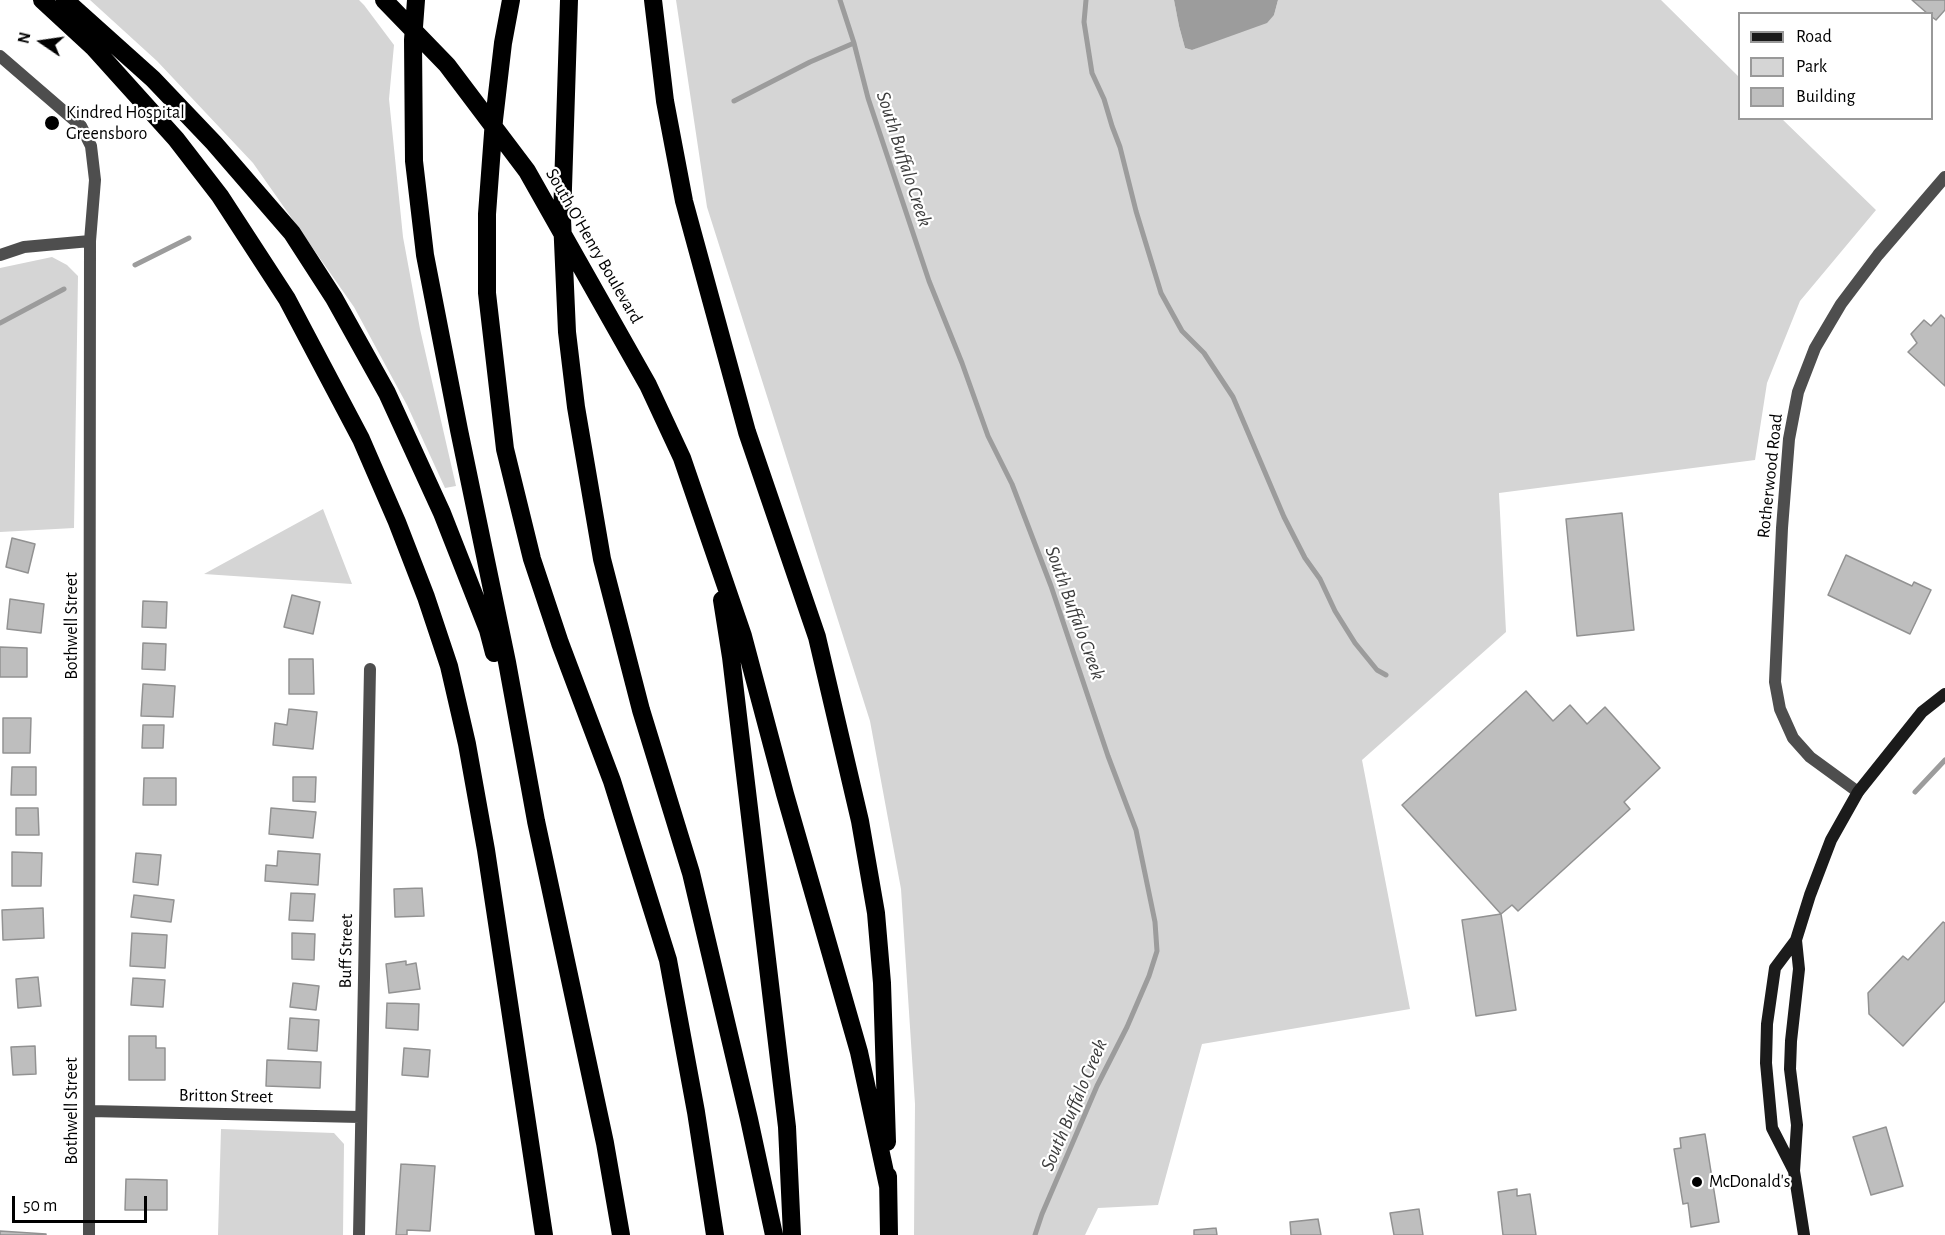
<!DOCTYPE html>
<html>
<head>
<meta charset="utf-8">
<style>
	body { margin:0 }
	#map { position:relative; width:1945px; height:1235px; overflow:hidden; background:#fff; font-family:"Alegreya Sans",sans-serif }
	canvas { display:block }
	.legend { position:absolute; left:1738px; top:12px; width:195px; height:108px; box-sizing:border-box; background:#fff; border:2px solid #999; margin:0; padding:8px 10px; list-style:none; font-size:18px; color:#000 }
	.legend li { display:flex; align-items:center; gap:12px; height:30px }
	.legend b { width:30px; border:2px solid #999 }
	.north { position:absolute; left:12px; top:12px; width:60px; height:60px; -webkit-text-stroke:4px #fff; paint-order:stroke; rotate:283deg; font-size:16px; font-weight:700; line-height:24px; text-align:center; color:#000 }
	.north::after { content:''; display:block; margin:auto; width:21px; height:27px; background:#000; clip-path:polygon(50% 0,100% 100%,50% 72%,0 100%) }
	.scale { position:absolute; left:12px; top:1196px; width:135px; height:27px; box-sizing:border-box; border:3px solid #000; border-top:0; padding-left:8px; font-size:18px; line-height:21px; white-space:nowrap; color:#000; -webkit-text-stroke:4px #fff; paint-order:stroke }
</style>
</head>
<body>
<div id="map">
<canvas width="1945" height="1235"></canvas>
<ul class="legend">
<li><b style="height:8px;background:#1b1b1b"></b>Road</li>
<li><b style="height:16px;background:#d5d5d5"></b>Park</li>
<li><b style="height:16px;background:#bebebe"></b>Building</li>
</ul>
<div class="north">N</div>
<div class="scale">50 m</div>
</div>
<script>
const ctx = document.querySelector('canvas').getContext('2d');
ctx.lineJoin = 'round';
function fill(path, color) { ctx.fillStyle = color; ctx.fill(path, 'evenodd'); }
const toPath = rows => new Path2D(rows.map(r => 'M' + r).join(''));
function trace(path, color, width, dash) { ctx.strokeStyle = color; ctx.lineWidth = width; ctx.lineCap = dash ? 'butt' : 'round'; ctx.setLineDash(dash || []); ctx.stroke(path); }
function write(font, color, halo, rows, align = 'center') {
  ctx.font = font + ' "Alegreya Sans",sans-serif'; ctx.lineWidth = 4.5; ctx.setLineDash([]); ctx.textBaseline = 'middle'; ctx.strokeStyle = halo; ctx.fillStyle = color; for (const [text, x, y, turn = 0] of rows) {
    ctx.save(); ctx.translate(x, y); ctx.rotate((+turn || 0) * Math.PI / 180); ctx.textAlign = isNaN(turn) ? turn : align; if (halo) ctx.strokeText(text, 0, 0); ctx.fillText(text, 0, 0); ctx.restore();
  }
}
fill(toPath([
	[90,0,359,0,364,5,394,45,389,99,403,237,420,329,456,486,445,488,407,405,354,307,253,163,157,61],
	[676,0,1174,0,1179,26,1185,48,1192,50,1274,15,1278,0,1661,0,1739,77,1740,118,1782,119,1876,210,1800,301,1767,383,1755,460,1499,493,1506,632,1362,760,1410,1009,1202,1044,1158,1205,1098,1208,1085,1235,914,1235,915,1104,901,889,870,721,707,207],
	[52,257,67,265,78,276,74,528,0,532,0,268],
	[323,509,352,584,204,574],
	[221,1129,334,1133,344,1144,343,1235,218,1235]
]), '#d5d5d5');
fill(toPath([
	[1174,0,1278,0,1274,15,1267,23,1192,50,1185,48,1179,26]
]), '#9c9c9c');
trace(toPath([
	[840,0,854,43,868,98,929,281,962,363,988,436,1012,484,1051,586,1108,756,1136,830,1155,922,1157,951,1149,976,1127,1027,1097,1086,1042,1214,1035,1235],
	[1086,0,1084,22,1092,73,1104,99,1112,126,1120,147,1136,211,1161,293,1182,331,1204,353,1233,397,1284,517,1305,558,1320,579,1335,611,1355,643,1377,670,1386,675],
	[734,101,810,62,854,43],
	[135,265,189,238],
	[0,323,64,289],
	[1915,792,1945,760]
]), '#9c9c9c', 5);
const building = toPath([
	[1912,0,1945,0,1945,10,1936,20,1932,17,1932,14,1928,14,1912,0],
	[1941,315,1945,319,1945,386,1908,352,1917,343,1911,334,1924,320,1931,326,1941,315],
	[1622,513,1634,630,1577,636,1566,519,1622,513],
	[12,538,35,544,28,573,6,567,12,538],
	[1846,555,1912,586,1914,582,1931,590,1910,634,1828,595,1846,555],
	[292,595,320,602,313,634,284,627,292,595],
	[10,599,44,604,41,633,7,629,10,599],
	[143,601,167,602,166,628,142,627,143,601],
	[143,643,166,644,165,670,142,669,143,643],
	[0,647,27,648,27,677,0,677,0,647],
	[289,659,313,659,314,694,289,694,289,659],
	[143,684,175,686,173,717,141,716,143,684],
	[1526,691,1553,721,1570,705,1587,724,1605,707,1660,768,1624,802,1630,809,1518,911,1512,905,1501,914,1402,805,1526,691],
	[289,709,317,712,313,749,273,745,275,723,287,725,289,709],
	[3,718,31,718,30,753,3,753,3,718],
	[143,725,164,725,163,748,142,748,143,725],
	[12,767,36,767,36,795,11,795,12,767],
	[293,777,316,777,315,802,293,801,293,777],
	[144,778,176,778,176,805,143,805,144,778],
	[16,808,38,808,39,835,16,835,16,808],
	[271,808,316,812,313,838,269,834,271,808],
	[278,851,320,854,318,885,265,881,266,865,277,866,278,851],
	[12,852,42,853,41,886,12,886,12,852],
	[136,853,161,855,158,885,133,882,136,853],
	[422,888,424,916,395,917,394,889,422,888],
	[291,893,315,894,313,921,289,920,291,893],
	[134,895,174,900,171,922,131,917,134,895],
	[43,908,44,938,3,940,2,910,43,908],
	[1501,914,1516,1010,1476,1016,1462,920,1501,914],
	[1943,922,1945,923,1945,1001,1903,1046,1869,1014,1868,993,1903,956,1908,960,1943,922],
	[132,933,167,935,165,968,130,966,132,933],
	[292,933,315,934,314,960,292,959,292,933],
	[406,961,406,965,416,963,420,989,389,993,386,964,406,961],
	[38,977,41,1006,18,1008,16,979,38,977],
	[133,978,165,980,163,1007,131,1005,133,978],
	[293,983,319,986,316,1010,290,1007,293,983],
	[387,1003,419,1004,418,1030,386,1028,387,1003],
	[290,1018,319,1020,317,1051,288,1049,290,1018],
	[129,1036,156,1036,156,1048,165,1048,165,1080,129,1080,129,1036],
	[35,1046,36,1074,13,1075,11,1047,35,1046],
	[404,1048,430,1050,428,1077,402,1075,404,1048],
	[267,1060,321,1062,320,1088,266,1086,267,1060],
	[1886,1127,1903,1186,1871,1195,1853,1137,1886,1127],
	[1705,1134,1719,1222,1691,1227,1688,1203,1683,1204,1674,1149,1681,1148,1680,1138,1705,1134],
	[401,1164,435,1166,430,1231,407,1230,407,1235,396,1235,401,1164],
	[126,1179,167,1180,167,1210,125,1210,126,1179],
	[1517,1189,1517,1196,1530,1194,1536,1235,1503,1235,1498,1192,1517,1189],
	[1419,1209,1423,1235,1394,1235,1390,1213,1419,1209],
	[1318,1219,1321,1235,1291,1235,1290,1222,1318,1219],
	[1216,1228,1217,1235,1194,1235,1194,1230,1216,1228],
	[0,1231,46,1234,46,1235,0,1235,0,1231]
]);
fill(building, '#bebebe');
trace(building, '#929292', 1.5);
trace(toPath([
	[0,56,81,126,91,146,95,180,90,241,89,1235],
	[0,255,24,247,90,241],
	[1858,792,1810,757,1793,738,1780,709,1775,682,1782,528,1789,439,1798,392,1815,348,1841,304,1878,255,1945,177],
	[90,1111,360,1117],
	[359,1235,370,669]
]), '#4e4e4e', 12);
trace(toPath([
	[1796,940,1799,969,1791,1041,1790,1069,1797,1125,1794,1171,1804,1235],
	[1794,1171,1772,1128,1766,1063,1767,1024,1775,968,1796,940,1810,895,1831,840,1858,792,1922,712,1945,694]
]), '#1b1b1b', 12);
trace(toPath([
	[42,0,94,48,176,139,220,196,287,299,361,439,397,522,426,597,449,666,467,744,486,850,544,1235],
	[65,0,153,79,214,143,292,233,334,298,387,393,442,513,488,630,494,653],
	[384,0,447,65,527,171,648,385,682,458,743,636,785,794,859,1052,888,1186],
	[416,0,413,40,414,161,425,255,459,430,507,662,536,821,605,1143,621,1235],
	[511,0,503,43,494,120,487,214,487,293,505,449,532,559,560,643,612,781,668,960,696,1112,715,1235],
	[569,0,562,219,567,332,576,407,602,559,641,710,691,873,749,1119,774,1235],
	[653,0,665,101,684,201,747,432,817,637,860,821,876,913,882,983,887,1142],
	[722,600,731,657,787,1127,792,1235],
	[888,1176,889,1235]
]), '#000', 18);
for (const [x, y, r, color] of [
	[52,123,8,"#000"],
	[1697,1182,6,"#000"]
]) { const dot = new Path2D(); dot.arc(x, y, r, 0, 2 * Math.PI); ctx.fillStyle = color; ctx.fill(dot); trace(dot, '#fff', 2); }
write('18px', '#000', '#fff', [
	["Kindred Hospital",66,113],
	["Greensboro",66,134],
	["McDonald's",1709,1182]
], 'left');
write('18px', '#000', '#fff', [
	["South O'Henry Boulevard",594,246,60],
	["Rotherwood Road",1770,476,-84],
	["Bothwell Street",72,626,-90],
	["Buff Street",346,951,-89],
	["Britton Street",226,1096,1],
	["Bothwell Street",72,1111,-90]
]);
write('italic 20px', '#3d3d3d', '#fff', [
	["South Buffalo Creek",904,159,72],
	["South Buffalo Creek",1075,613,70],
	["South Buffalo Creek",1074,1105,-67]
]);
</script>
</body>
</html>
